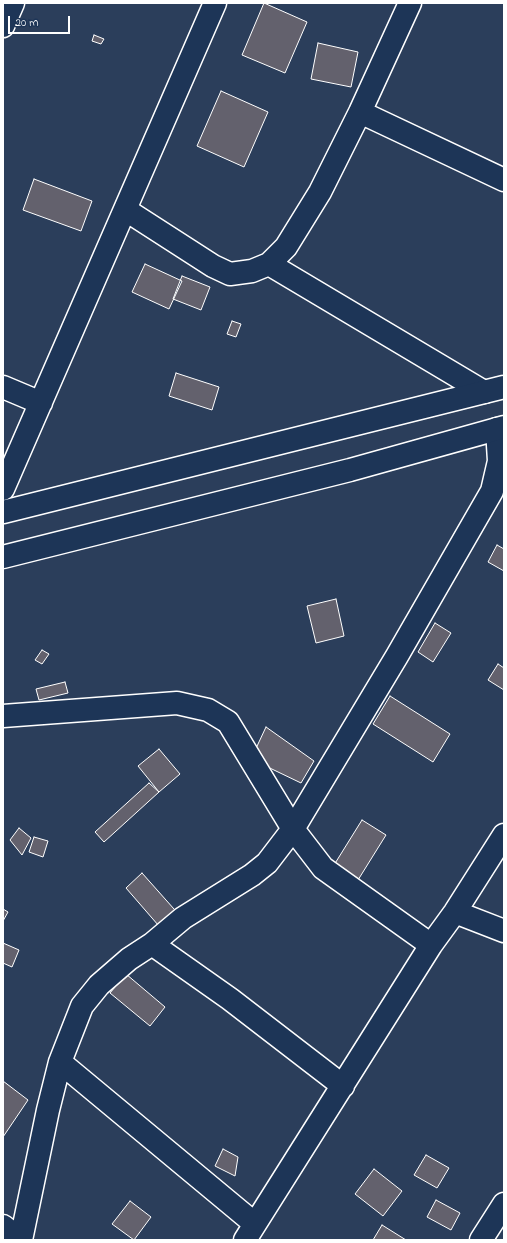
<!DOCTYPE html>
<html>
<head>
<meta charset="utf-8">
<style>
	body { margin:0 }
	#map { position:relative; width:507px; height:1243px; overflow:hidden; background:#2b3e5b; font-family:"Indie Flower",sans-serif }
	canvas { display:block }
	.frame { position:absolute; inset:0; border:4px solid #fff; pointer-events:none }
	.scale { position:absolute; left:8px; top:16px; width:62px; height:18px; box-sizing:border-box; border:2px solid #fff; border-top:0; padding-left:5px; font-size:12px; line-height:14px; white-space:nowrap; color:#fff; -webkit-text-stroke:3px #1d3557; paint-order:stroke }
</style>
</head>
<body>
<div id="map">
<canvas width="507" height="1243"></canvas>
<div class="frame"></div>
<div class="scale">20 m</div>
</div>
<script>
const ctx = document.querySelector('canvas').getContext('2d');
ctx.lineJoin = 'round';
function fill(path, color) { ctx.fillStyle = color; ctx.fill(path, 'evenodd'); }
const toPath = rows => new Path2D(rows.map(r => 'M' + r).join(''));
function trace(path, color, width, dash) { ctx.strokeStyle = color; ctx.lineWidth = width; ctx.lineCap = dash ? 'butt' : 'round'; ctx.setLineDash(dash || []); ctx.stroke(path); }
const building = toPath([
	[264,3,307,22,285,73,242,55,264,3],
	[94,35,104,39,101,44,92,41,94,35],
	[318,43,358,52,351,87,311,79,318,43],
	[221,91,268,112,244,167,197,146,221,91],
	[34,179,92,201,81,231,23,210,34,179],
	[145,264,182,281,169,309,132,292,145,264],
	[182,276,210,287,201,310,173,299,182,276],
	[232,321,241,324,236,337,227,334,232,321],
	[176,373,219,387,212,410,169,396,176,373],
	[497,545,504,549,504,571,488,562,497,545],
	[336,599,344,636,316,643,307,606,336,599],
	[435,623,451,633,433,662,418,652,435,623],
	[42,650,49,654,42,664,35,660,42,650],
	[498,664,504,668,504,690,488,680,498,664],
	[65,682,68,693,39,700,36,689,65,682],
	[390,696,450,734,433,762,373,724,390,696],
	[266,727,314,761,301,783,251,759,266,727],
	[159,749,180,774,159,792,138,766,159,749],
	[149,783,159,792,104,842,95,832,149,783],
	[362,820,386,835,358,880,334,865,362,820],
	[19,828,31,838,22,855,10,840,19,828],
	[34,837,48,841,43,857,29,852,34,837],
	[142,873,182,918,165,933,126,888,142,873],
	[3,909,8,912,3,921,3,909],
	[3,943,19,950,12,967,3,963,3,943],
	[126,974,165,1007,150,1026,110,993,126,974],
	[3,1081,28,1100,3,1137,3,1081],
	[223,1149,238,1157,235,1176,215,1166,223,1149],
	[426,1155,449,1168,437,1188,414,1175,426,1155],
	[374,1169,402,1191,383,1216,355,1194,374,1169],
	[436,1200,460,1213,451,1230,427,1217,436,1200],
	[130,1201,151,1217,134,1240,112,1224,130,1201],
	[382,1225,406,1240,373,1240,382,1225]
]);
fill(building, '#63616d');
trace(building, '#fff', 1);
const minor = toPath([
	[3,26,13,3],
	[360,112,504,180],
	[126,210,213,266,230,274,252,271,269,264,286,247,320,192,360,112,410,3],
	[269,264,484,392],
	[3,387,41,403],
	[3,489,215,3],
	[3,716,177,703,208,710,228,722,293,829,323,868,431,945],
	[455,912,504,931],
	[152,944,230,999,343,1086],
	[60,1062,255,1224],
	[3,1226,21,1240,48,1110,60,1062,82,1006,99,985,129,959,152,944,183,918,252,875,267,863,293,829,397,656,492,491,499,461,497,429],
	[245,1240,431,945,455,912,504,835],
	[481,1240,504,1204]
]);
const major = toPath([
	[3,512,504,387],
	[3,557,350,470,504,427]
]);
trace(minor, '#fff', 25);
trace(major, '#fff', 25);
trace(minor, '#1d3557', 22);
trace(major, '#1d3557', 22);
</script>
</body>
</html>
